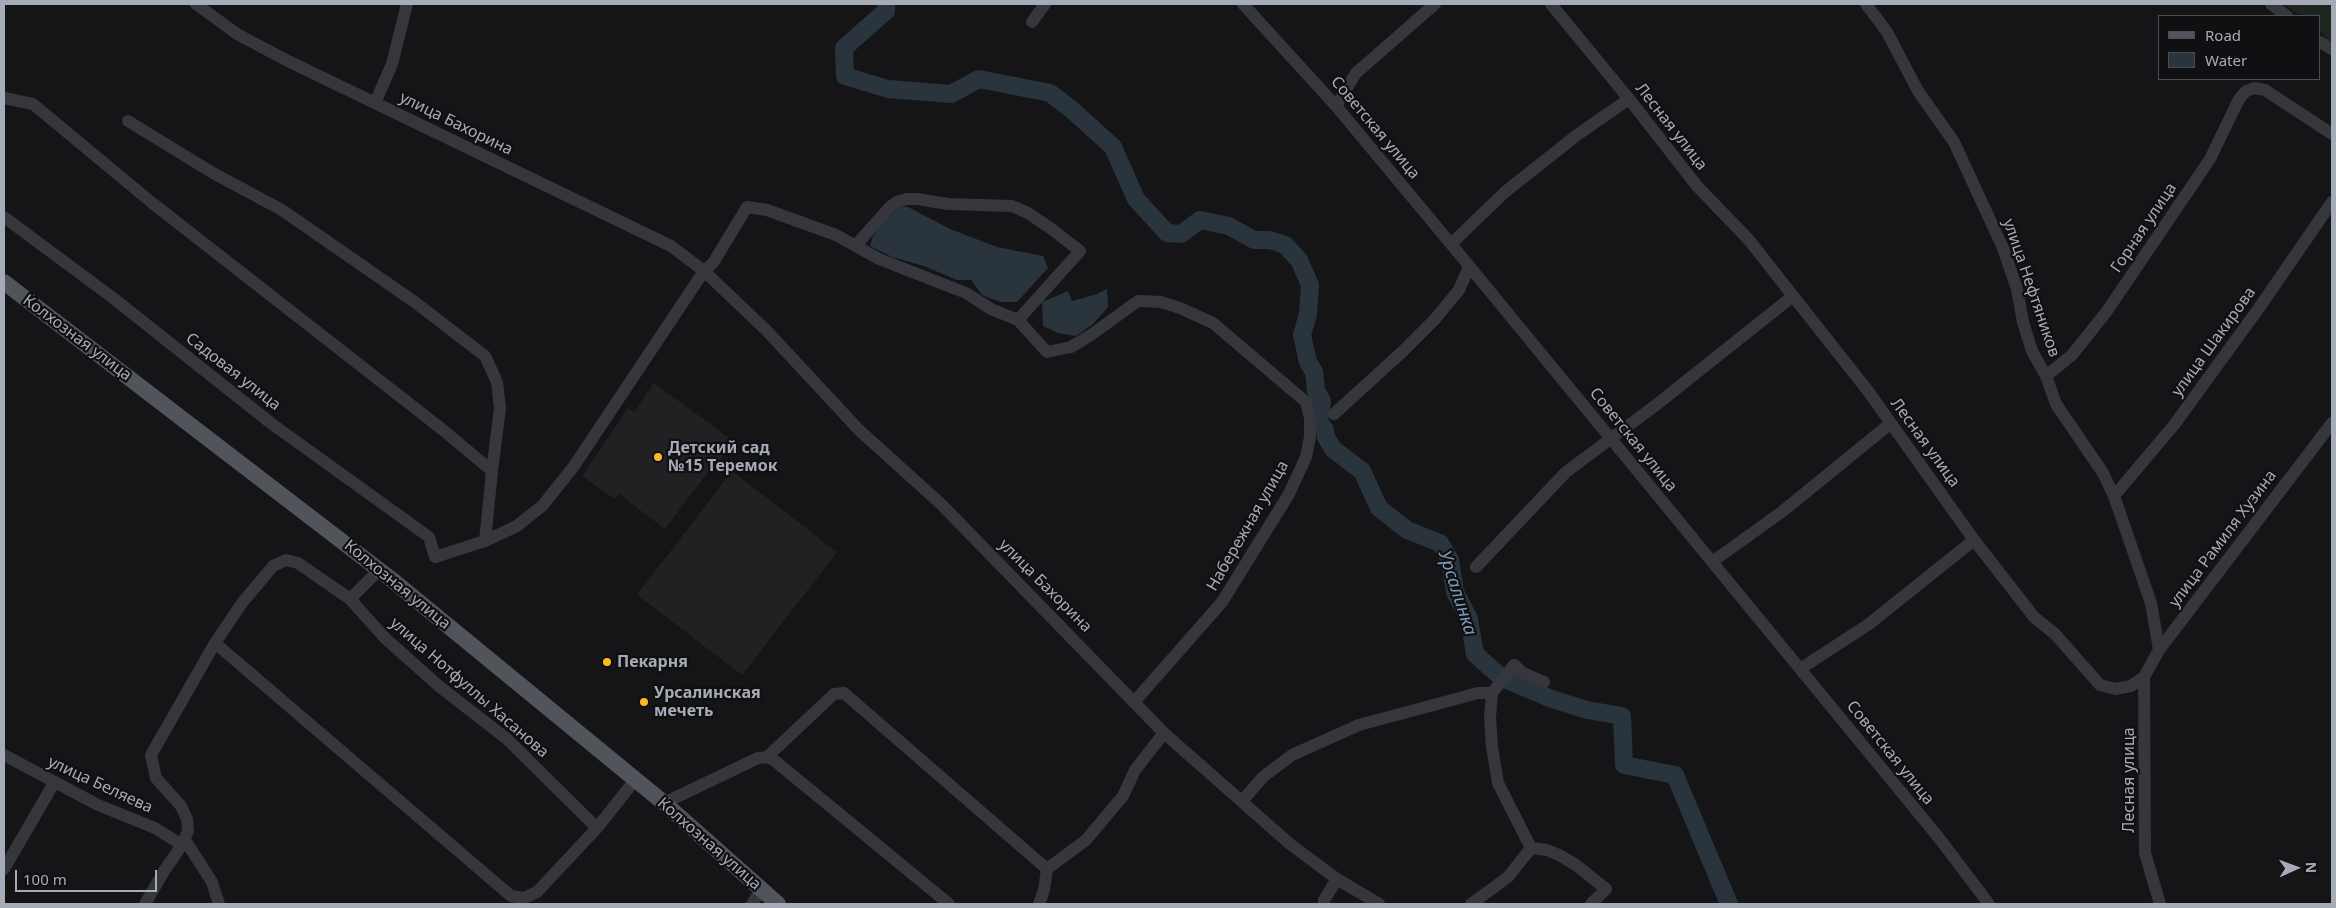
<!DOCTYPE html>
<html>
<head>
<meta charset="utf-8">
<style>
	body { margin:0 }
	#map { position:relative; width:2336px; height:908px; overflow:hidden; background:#151517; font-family:"Noto Sans",sans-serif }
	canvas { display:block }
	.frame { position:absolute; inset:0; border:5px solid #a6abb8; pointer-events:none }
	.legend { position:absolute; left:2158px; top:15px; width:162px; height:65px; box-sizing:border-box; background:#101012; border:1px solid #4c4e54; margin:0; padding:6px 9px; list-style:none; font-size:15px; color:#a6abb8 }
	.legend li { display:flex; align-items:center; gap:10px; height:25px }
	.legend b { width:25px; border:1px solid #4c4e54 }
	.north { position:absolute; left:2271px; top:843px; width:50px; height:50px; -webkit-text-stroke:4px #101012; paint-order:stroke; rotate:88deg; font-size:14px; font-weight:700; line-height:20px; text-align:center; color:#a6abb8 }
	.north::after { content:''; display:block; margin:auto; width:18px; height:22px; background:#a6abb8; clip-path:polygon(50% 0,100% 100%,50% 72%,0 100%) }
	.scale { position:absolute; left:15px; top:870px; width:142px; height:22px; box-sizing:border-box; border:2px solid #a6abb8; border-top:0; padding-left:6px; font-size:15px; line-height:18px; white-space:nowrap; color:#a6abb8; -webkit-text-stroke:4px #101012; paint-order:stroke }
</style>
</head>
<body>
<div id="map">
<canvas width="2336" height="908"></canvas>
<div class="frame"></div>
<ul class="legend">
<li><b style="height:6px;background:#52545c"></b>Road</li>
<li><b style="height:14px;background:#2a343c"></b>Water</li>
</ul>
<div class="north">N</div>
<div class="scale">100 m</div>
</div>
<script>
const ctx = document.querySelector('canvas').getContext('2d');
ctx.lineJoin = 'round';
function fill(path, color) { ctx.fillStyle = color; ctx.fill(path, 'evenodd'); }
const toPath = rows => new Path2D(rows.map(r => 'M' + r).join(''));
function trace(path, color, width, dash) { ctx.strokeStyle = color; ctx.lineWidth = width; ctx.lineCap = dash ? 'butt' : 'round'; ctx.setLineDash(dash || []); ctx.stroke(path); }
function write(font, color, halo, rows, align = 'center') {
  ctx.font = font + ' "Noto Sans",sans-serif'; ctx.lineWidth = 4.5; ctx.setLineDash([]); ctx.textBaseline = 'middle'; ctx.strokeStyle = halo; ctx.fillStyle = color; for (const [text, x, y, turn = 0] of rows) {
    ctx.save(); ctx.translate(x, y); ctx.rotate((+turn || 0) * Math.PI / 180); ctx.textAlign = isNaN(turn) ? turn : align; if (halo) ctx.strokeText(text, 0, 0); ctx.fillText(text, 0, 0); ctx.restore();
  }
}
fill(toPath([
	[654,383,728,437,728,446,716,469,708,472,665,529,619,494,614,499,582,476,628,408,634,412],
	[732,471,837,552,742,675,637,595]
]), '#212124');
fill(toPath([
	[2284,4,2332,4,2332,42,2320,32,2320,16,2300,16]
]), '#1d261e');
fill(toPath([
	[900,207,908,207,950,229,997,247,1043,256,1048,268,1017,302,1001,302,982,295,971,280,957,280,924,266,892,257,870,246,873,236,886,219],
	[1107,289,1108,307,1093,324,1076,336,1058,333,1043,326,1042,302,1068,291,1072,301,1097,294]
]), '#2a343c');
trace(toPath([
	[886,4,886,11,844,48,845,76,888,89,951,94,979,79,1050,93,1071,109,1113,147,1136,199,1167,233,1181,234,1200,220,1229,226,1254,240,1270,240,1285,245,1299,260,1310,285,1308,314,1302,335,1308,362,1314,372,1316,391,1322,401,1319,422,1325,430,1326,437,1333,449,1362,471,1379,508,1407,530,1440,543,1450,560,1455,592,1469,619,1475,654,1502,678,1552,699,1587,710,1622,716,1624,765,1675,775,1729,904]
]), '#2a343c', 18);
trace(toPath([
	[196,4,237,34,286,60,671,246,704,271,574,466,543,505,517,526,485,541],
	[1243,4,1336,106,1451,244,1939,838,1989,904],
	[1551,4,1629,99,1697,186,1749,240,1793,296,1868,391,1974,540,2034,617,2055,634,2100,685,2115,689,2131,686,2144,677,2145,853,2160,904],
	[1866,4,1887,32,1918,91,1954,142,2003,248,2017,289,2023,322,2032,351,2046,376,2056,404,2103,473,2114,496,2151,603,2159,650],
	[2271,4,2287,16],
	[1032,22,1045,4],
	[2320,42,2332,49],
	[4,98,33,104,151,202,443,430,492,471,485,541,435,557,429,537,272,424,113,298,4,217],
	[375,103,392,64,407,4],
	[1336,106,1356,73,1435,4],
	[128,121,213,173,282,210,416,303,485,356,497,382,500,408,492,471],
	[1451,244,1505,192,1577,135,1629,99],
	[855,246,890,207,897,202,906,199,917,199,948,204,1012,206,1028,213,1053,230,1080,251,1018,320],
	[2046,376,2072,355,2107,311,2210,159,2239,99,2246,91,2254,88,2265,90,2332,134],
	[1334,414,1402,352,1435,319,1459,290,1469,267],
	[2114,496,2174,425,2259,308,2332,202],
	[1712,562,1783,511,1891,423],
	[1476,567,1566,472,1656,405,1793,296],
	[379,570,350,599,385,638,440,687,507,739,597,828,635,780],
	[215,643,511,896,524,898,537,892,597,828],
	[1800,669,1869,624,1974,540],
	[2144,677,2159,650,2332,423],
	[1135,701,1222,602,1289,494,1306,457,1310,437,1310,418,1306,402,1213,323,1180,308,1161,302,1138,301,1091,335,1071,347,1047,352,1018,320,991,309,966,293,879,259,836,235,767,210,747,207,713,263,704,271,767,331,859,430,941,504,1164,733,1290,844,1337,879,1379,904],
	[4,755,98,805,155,828,182,845],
	[767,757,775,761,949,904],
	[1242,801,1263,777,1292,755,1359,725,1478,693,1492,693],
	[664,803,758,758,767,757,834,694,844,693,1047,869],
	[185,840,212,882,219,904],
	[1531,848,1547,850,1559,855,1576,865,1606,889,1591,904],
	[4,869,54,783],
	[145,904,164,871,182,845,188,831,187,819,181,806,156,778,151,755,215,643,242,603,273,566,286,560,298,563,350,599],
	[752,904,761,890],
	[1039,904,1044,890,1047,869,1086,840,1123,796,1135,770,1164,733],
	[1324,904,1324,900,1337,879],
	[1471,904,1508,877,1531,848,1498,783,1492,747,1490,718,1492,693,1514,665,1523,673,1544,682]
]), '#36373d', 12);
trace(toPath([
	[4,282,391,579,664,803,778,904]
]), '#52545c', 16);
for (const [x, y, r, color] of [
	[658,457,5,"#feb826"],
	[607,662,5,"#feb826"],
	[644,702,5,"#feb826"]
]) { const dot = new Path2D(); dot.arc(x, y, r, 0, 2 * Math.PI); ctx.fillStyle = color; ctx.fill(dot); trace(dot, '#101012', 2); }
write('16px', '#a6abb8', '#101012', [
	["улица Бахорина",456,124,26],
	["Лесная улица",1671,127,52],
	["Советская улица",1375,128,50],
	["Горная улица",2144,228,-56],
	["улица Нефтяников",2031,288,71],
	["Колхозная улица",77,338,37],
	["улица Шакирова",2214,342,-54],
	["Садовая улица",233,372,38],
	["Советская улица",1633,440,51],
	["Лесная улица",1925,443,54],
	["Набережная улица",1248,526,-60],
	["улица Рамиля Хузина",2223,539,-53],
	["Колхозная улица",397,585,39],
	["улица Бахорина",1045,586,45],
	["улица Нотфуллы Хасанова",469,688,41],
	["Советская улица",1890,753,51],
	["Лесная улица",2129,780,-90],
	["улица Беляева",100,785,25],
	["Колхозная улица",709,844,41]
]);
write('bold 16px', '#a6abb8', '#101012', [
	["Детский сад",668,448],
	["№15 Теремок",668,466],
	["Пекарня",617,662],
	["Урсалинская",654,693],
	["мечеть",654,711]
], 'left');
write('italic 18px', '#7b9ab6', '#101012', [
	["Урсалинка",1457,593,72]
]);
</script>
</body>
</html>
